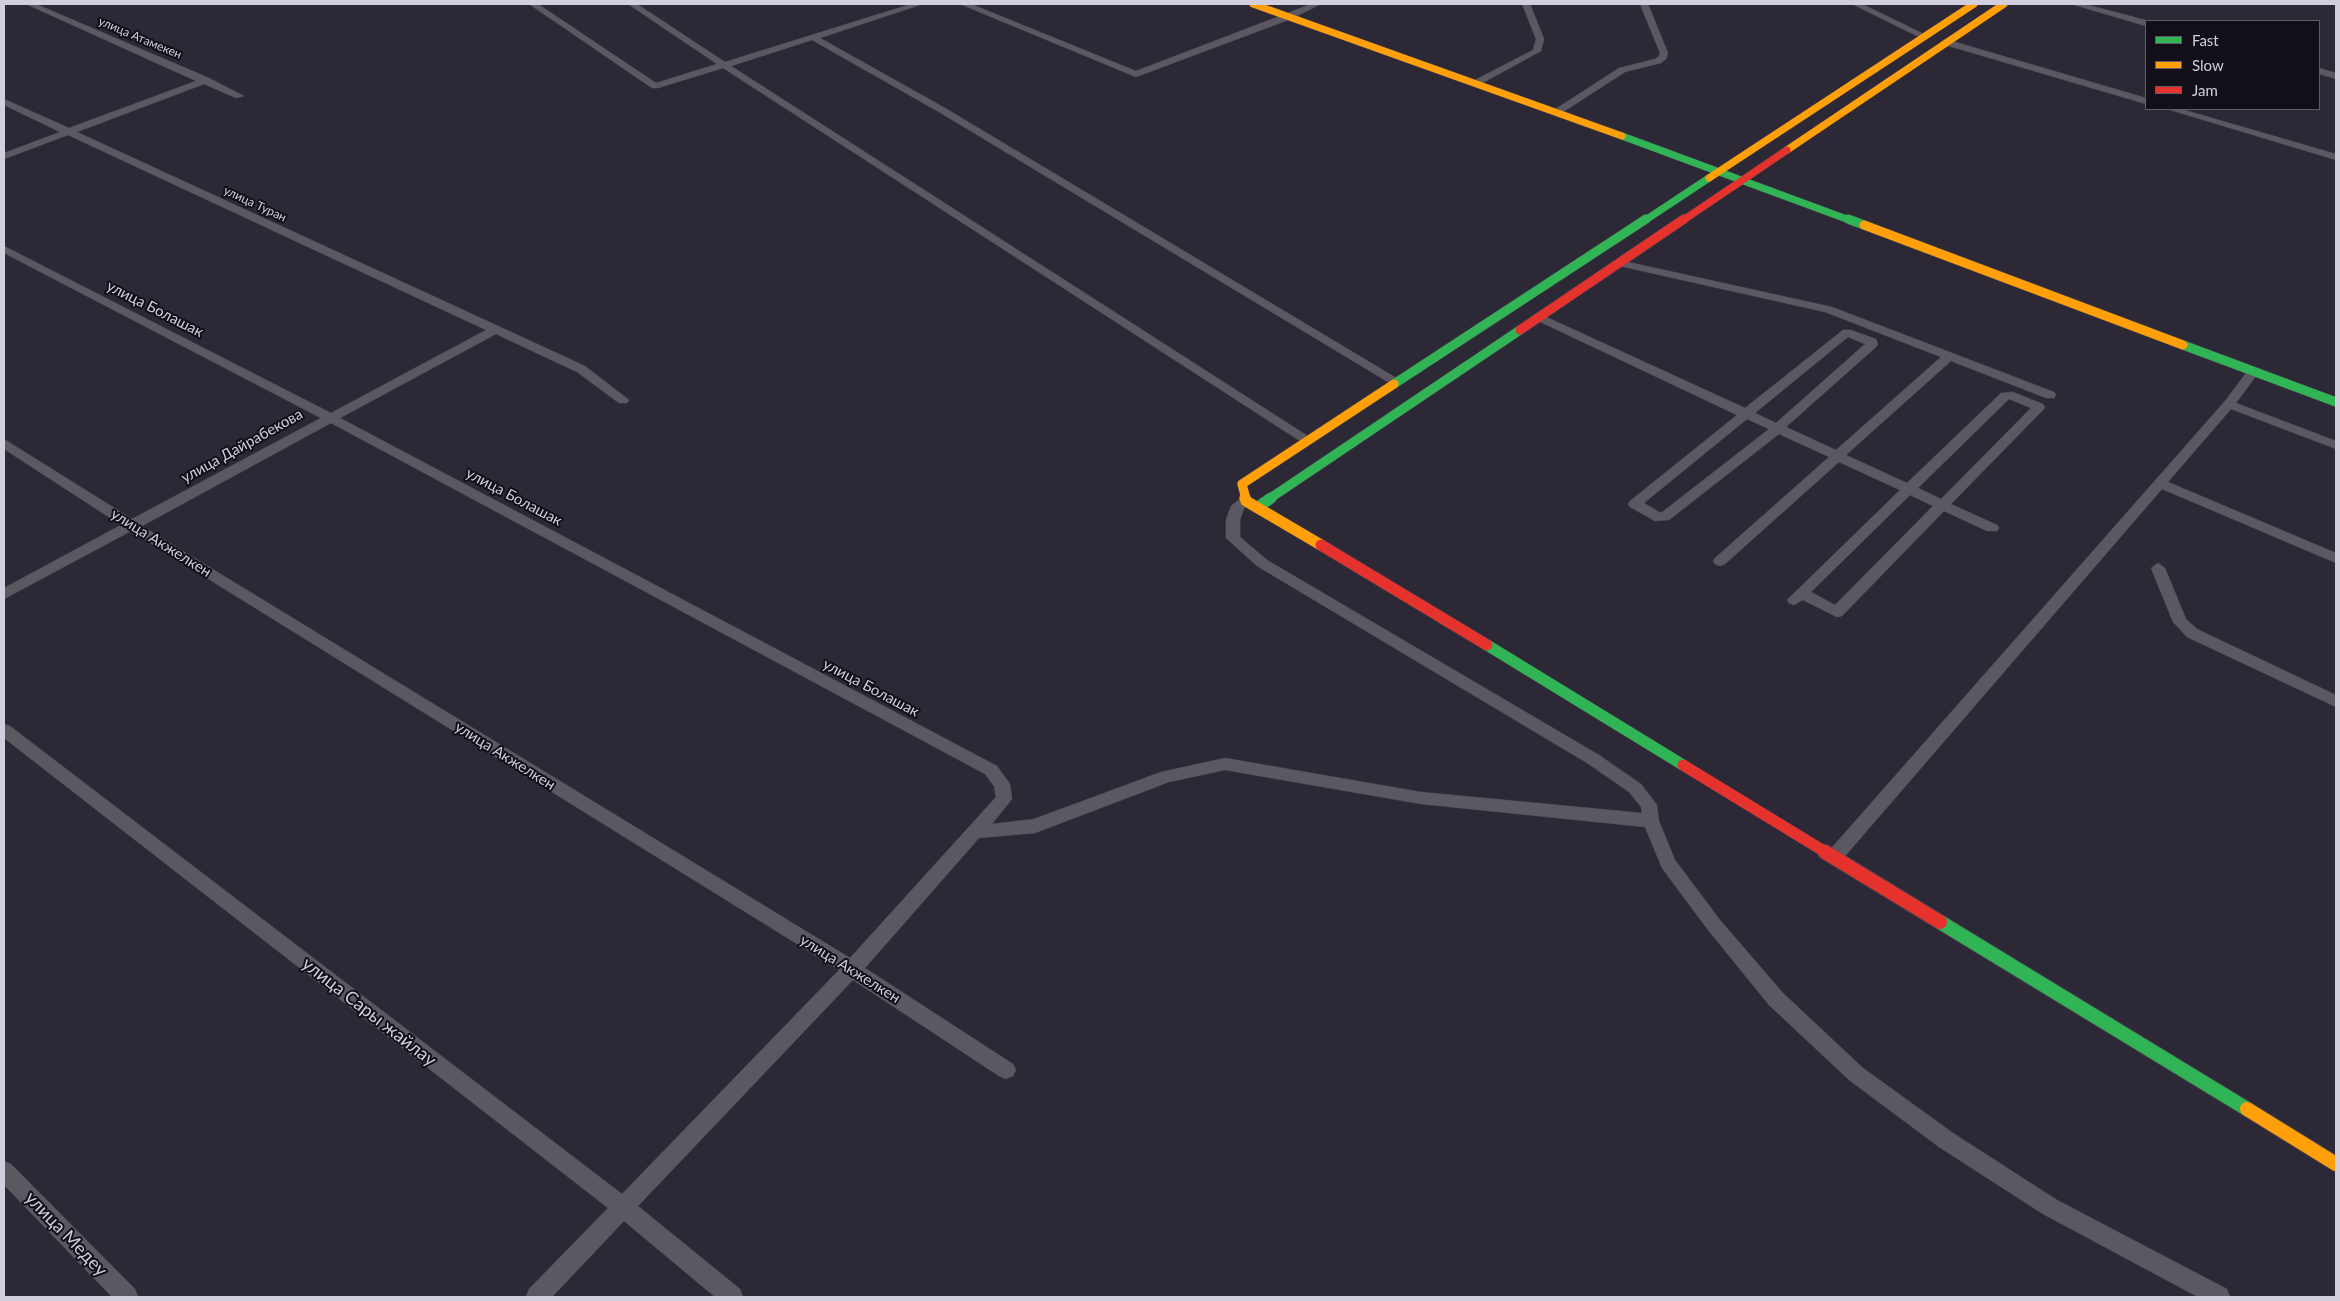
<!DOCTYPE html>
<html>
<head>
<meta charset="utf-8">
<style>
	body { margin:0 }
	#map { position:relative; width:2340px; height:1301px; overflow:hidden; background:#2c2835; font-family:Lato,sans-serif }
	canvas { display:block }
	.frame { position:absolute; inset:0; border:5px solid #d3cedd; pointer-events:none }
	.legend { position:absolute; left:2145px; top:20px; width:175px; height:90px; box-sizing:border-box; background:#120f19; border:1px solid #5f5b67; margin:0; padding:6px 9px; list-style:none; font-size:15px; color:#d3cedd }
	.legend li { display:flex; align-items:center; gap:10px; height:25px }
	.legend b { width:25px; border:1px solid #5f5b67 }
</style>
</head>
<body>
<div id="map">
<canvas width="2340" height="1301"></canvas>
<div class="frame"></div>
<ul class="legend">
<li><b style="height:6px;background:#30b455"></b>Fast</li>
<li><b style="height:6px;background:#ff9f0a"></b>Slow</li>
<li><b style="height:6px;background:#e5322d"></b>Jam</li>
</ul>
</div>
<script>
const ctx = document.querySelector('canvas').getContext('2d');
ctx.lineJoin = 'round';
const toPath = rows => new Path2D(rows.map(r => 'M' + r).join(''));
function trace(path, color, width, dash) { ctx.strokeStyle = color; ctx.lineWidth = width; ctx.lineCap = dash ? 'butt' : 'round'; ctx.setLineDash(dash || []); ctx.stroke(path); }
function fill(path, color) { ctx.fillStyle = color; ctx.fill(path, 'evenodd'); }
function write(font, color, halo, rows, align = 'center') {
  ctx.font = font + ' Lato,sans-serif'; ctx.lineWidth = 4; ctx.setLineDash([]); ctx.textBaseline = 'middle'; ctx.strokeStyle = halo; ctx.fillStyle = color; for (const [text, x, y, turn = 0] of rows) {
    ctx.save(); ctx.translate(x, y); ctx.rotate((+turn || 0) * Math.PI / 180); ctx.textAlign = isNaN(turn) ? turn : align; if (halo) ctx.strokeText(text, 0, 0); ctx.fillText(text, 0, 0); ctx.restore();
  }
}
const street = toPath([
	[26,4,36,4,209,78,244,96,236,98,204,84,77,132,585,366,629,400,627,403,619,403,577,372,496,334,340,418,997,766,1010,784,1012,799,992,824,1034,819,1161,772,1225,758,1421,792,1642,813,1641,807,1629,792,1587,763,1257,566,1226,538,1226,520,1231,506,1241,498,1251,498,1253,501,1244,508,1240,520,1240,537,1267,560,1599,755,1641,784,1657,805,1659,821,1675,860,1720,920,1783,993,1863,1068,1953,1133,2057,1200,2227,1289,2230,1297,2198,1297,2043,1214,1939,1147,1849,1080,1769,1005,1708,930,1662,868,1645,827,1421,804,1225,770,1169,782,1035,833,979,838,865,968,1013,1064,1016,1070,1013,1076,1006,1079,999,1076,853,980,638,1206,740,1289,743,1297,715,1297,624,1221,552,1297,526,1297,529,1289,608,1208,4,738,4,724,10,726,622,1194,839,970,131,531,4,599,4,588,121,525,4,449,4,439,132,519,321,418,4,253,4,246,331,413,486,330,68,135,4,159,4,153,60,132,4,105,4,99,69,128,196,81,26,4],
	[331,423,985,774,994,786,996,797,850,958,142,526,331,423],
	[529,4,538,4,656,83,717,64,628,4,637,4,725,62,911,4,923,4,820,38,945,108,1403,382,1397,386,1393,385,939,112,812,40,731,66,1314,440,1313,443,1303,443,723,68,658,88,652,88,529,4],
	[960,4,971,4,1136,71,1311,4,1321,4,1291,19,1136,77,960,4],
	[1522,4,1530,4,1544,39,1541,51,1479,85,1473,85,1473,81,1533,50,1536,39,1522,4],
	[1640,4,1648,4,1668,53,1666,59,1661,63,1625,72,1560,114,1554,114,1554,110,1619,68,1655,59,1659,56,1660,53,1640,4],
	[1852,4,1862,4,1928,36,1921,38,1852,4],
	[2071,4,2084,4,2149,21,2146,21,2146,26,2071,4],
	[1945,39,2146,98,2146,104,1942,44,1941,42,1945,39],
	[2319,68,2336,73,2336,79,2319,74,2319,68],
	[2167,109,2181,109,2336,154,2336,160,2167,109],
	[1619,260,1832,307,2054,392,2056,395,2054,398,2046,398,1951,361,1846,455,1907,483,2001,393,2013,392,2043,404,2045,407,2043,410,1951,504,1997,525,1999,528,1997,531,1987,531,1944,511,1842,616,1837,617,1803,600,1794,605,1789,603,1787,600,1900,490,1839,462,1725,564,1720,566,1715,564,1713,561,1715,558,1829,457,1779,434,1669,520,1655,521,1630,507,1628,504,1630,501,1737,415,1534,319,1532,317,1534,315,1542,315,1745,408,1843,330,1851,330,1876,339,1878,344,1876,347,1786,427,1836,450,1941,357,1825,312,1615,265,1615,261,1619,260],
	[1848,337,1865,344,1776,423,1755,413,1848,337],
	[2009,399,2031,408,1941,499,1918,488,2009,399],
	[1747,419,1769,429,1661,513,1644,503,1747,419],
	[1910,495,1933,506,1835,605,1811,592,1910,495],
	[2253,368,2259,372,2236,403,2336,441,2336,449,2231,409,2168,482,2336,553,2336,563,2162,489,1840,862,1834,864,1828,862,1825,857,1828,852,2225,401,2249,369,2253,368],
	[2158,563,2165,568,2186,619,2197,629,2336,695,2336,707,2187,637,2173,622,2151,568,2158,563],
	[4,1161,11,1164,135,1289,138,1297,112,1297,4,1185,4,1161]
]);
const fastFar3 = toPath([
	[1622,136,1852,221],
	[1644,221,1709,178]
]);
const fastFar2 = toPath([
	[1848,219,1864,225],
	[2183,345,2336,402],
	[1394,384,1646,219],
	[1269,499,1520,330]
]);
const fastFar1 = toPath([
	[1258,507,1271,498],
	[1487,645,1683,765]
]);
const fast = toPath([
	[1940,922,2247,1109]
]);
const slowFar3 = toPath([
	[1253,4,1622,136],
	[1787,150,2004,4],
	[1709,178,1974,4]
]);
const slowFar2 = toPath([
	[1864,225,2183,345],
	[1246,499,1242,484,1394,384]
]);
const slowFar1 = toPath([
	[1245,498,1246,501,1321,545]
]);
const slow = toPath([
	[2247,1109,2336,1164]
]);
const jamFar3 = toPath([
	[1682,221,1787,150]
]);
const jamFar2 = toPath([
	[1520,330,1684,219]
]);
const jamFar1 = toPath([
	[1321,545,1487,645],
	[1683,765,1827,853]
]);
const jam = toPath([
	[1825,852,1940,922]
]);
trace(street, '#47434e', 1);
trace(fastFar3, '#47434e', 8);
trace(fastFar2, '#47434e', 10);
trace(fastFar1, '#47434e', 12);
trace(fast, '#47434e', 16);
trace(slowFar3, '#47434e', 8);
trace(slowFar2, '#47434e', 10);
trace(slowFar1, '#47434e', 12);
trace(slow, '#47434e', 16);
trace(jamFar3, '#47434e', 8);
trace(jamFar2, '#47434e', 10);
trace(jamFar1, '#47434e', 12);
trace(jam, '#47434e', 16);
fill(street, '#5b5861');
trace(fastFar3, '#30b455', 7);
trace(fastFar2, '#30b455', 9);
trace(fastFar1, '#30b455', 11);
trace(fast, '#30b455', 14);
trace(slowFar3, '#ff9f0a', 7);
trace(slowFar2, '#ff9f0a', 9);
trace(slowFar1, '#ff9f0a', 11);
trace(slow, '#ff9f0a', 14);
trace(jamFar3, '#e5322d', 7);
trace(jamFar2, '#e5322d', 9);
trace(jamFar1, '#e5322d', 11);
trace(jam, '#e5322d', 14);
write('12px', '#d3cedd', '#120f19', [
	["улица Атамекен",140,38,23],
	["улица Туран",255,204,25]
]);
write('15px', '#d3cedd', '#120f19', [
	["улица Болашак",155,309,27],
	["улица Дайрабекова",242,446,-29],
	["улица Болашак",514,497,28],
	["улица Акжелкен",161,543,32],
	["улица Болашак",871,688,28],
	["улица Акжелкен",505,756,32],
	["улица Акжелкен",850,969,32]
]);
write('18px', '#d3cedd', '#120f19', [
	["улица Сары жайлау",369,1012,38],
	["улица Медеу",66,1234,46]
]);
</script>
</body>
</html>
